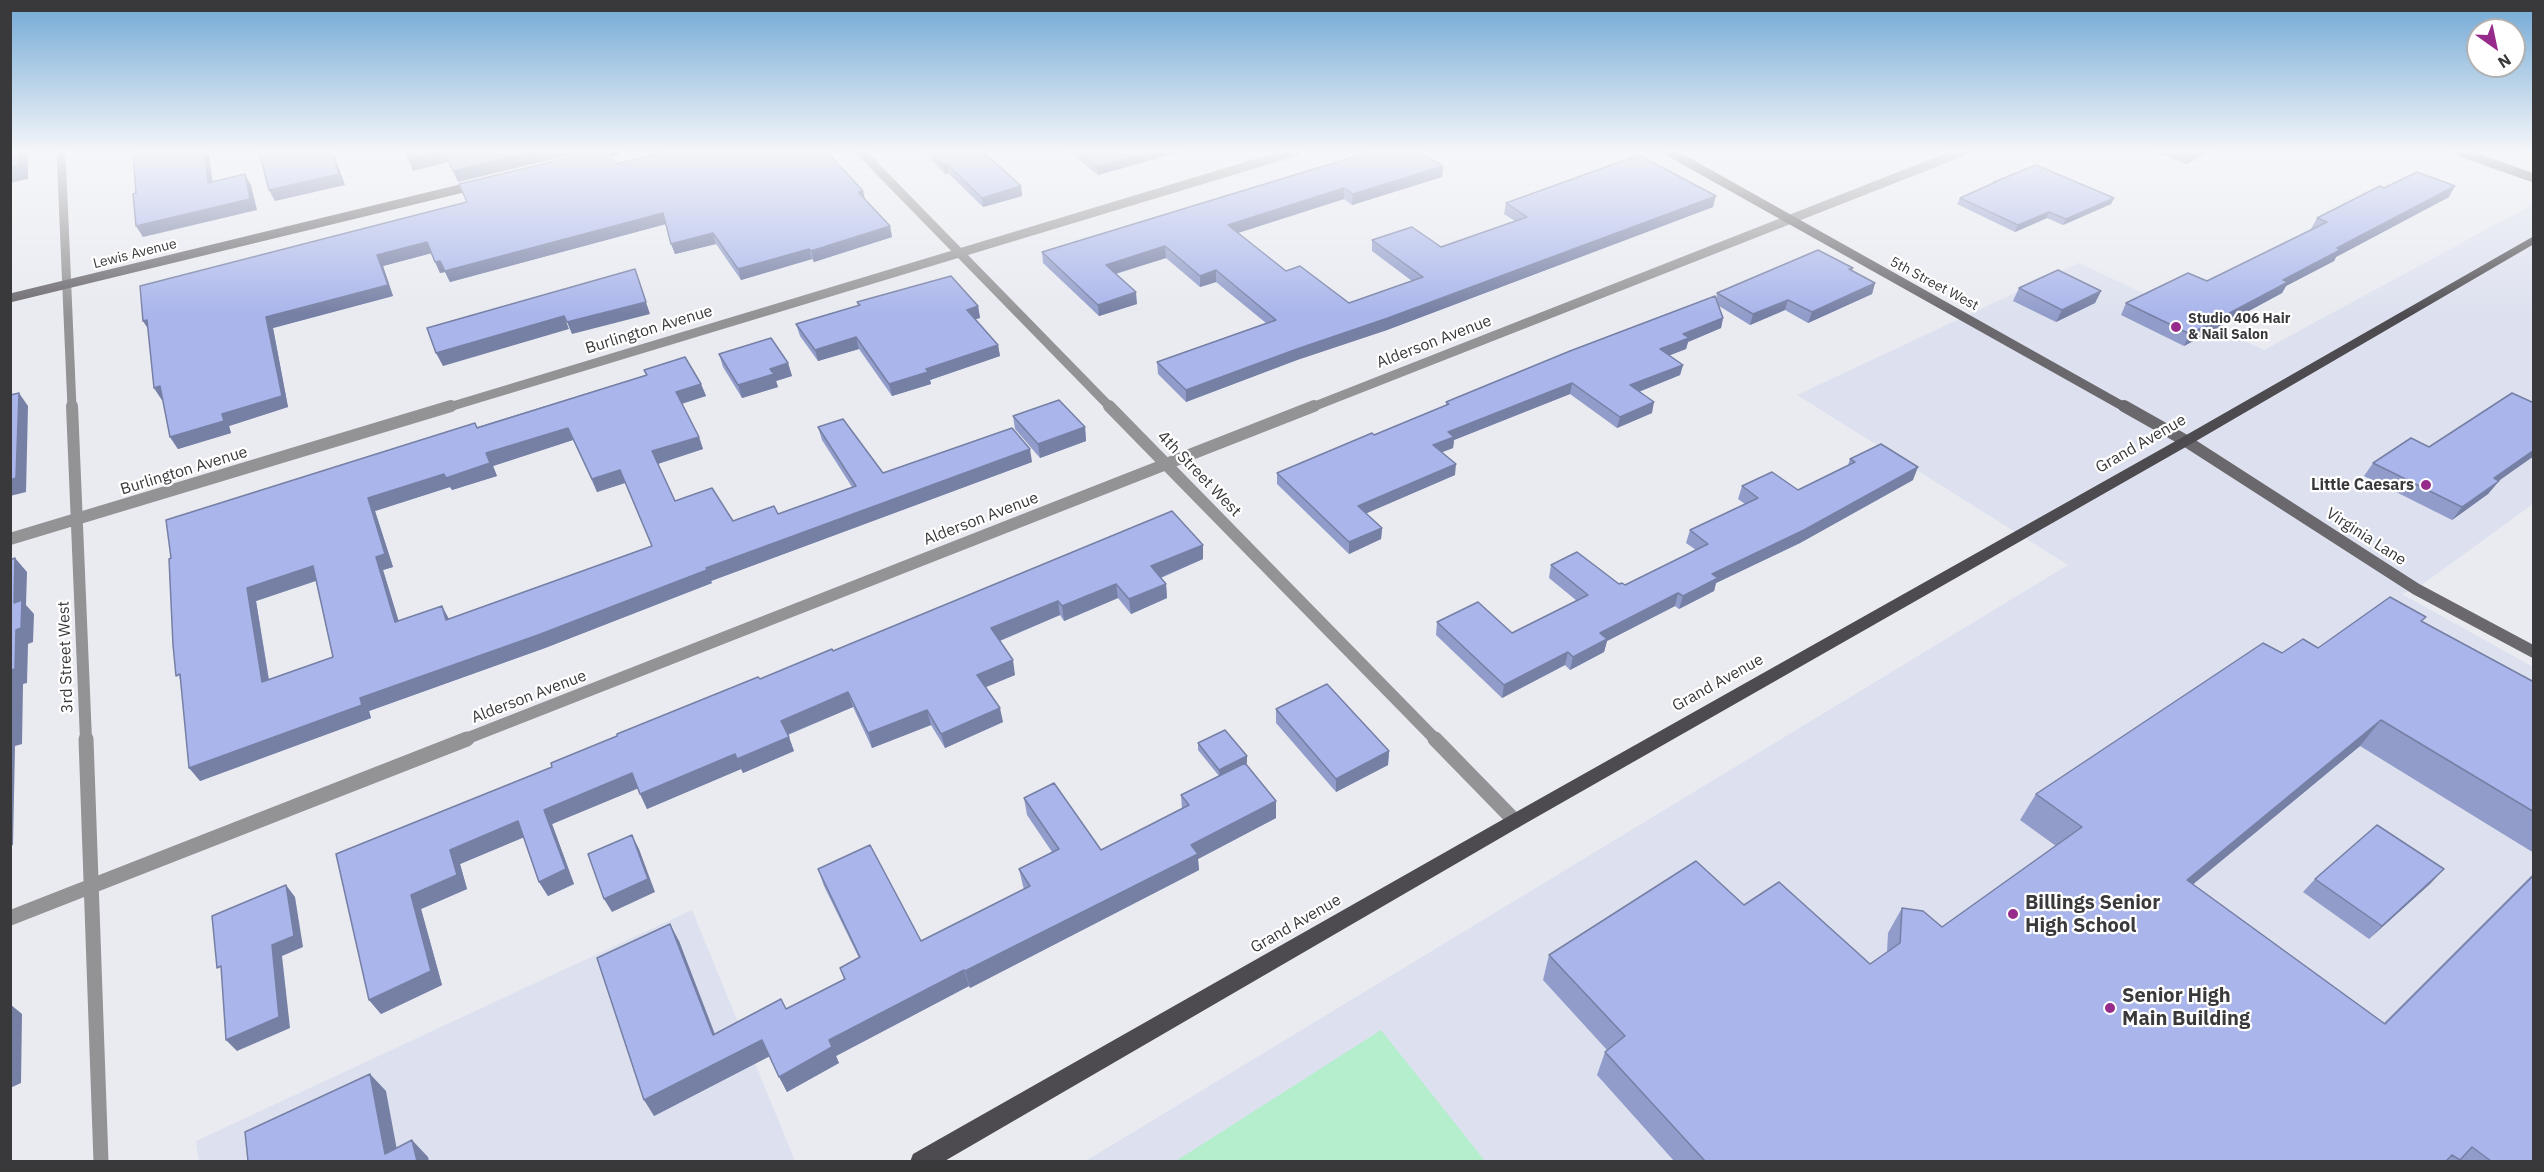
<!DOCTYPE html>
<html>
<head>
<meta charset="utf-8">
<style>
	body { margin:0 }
	#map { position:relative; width:2544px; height:1172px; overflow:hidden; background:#e9ebf1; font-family:"IBM Plex Sans",sans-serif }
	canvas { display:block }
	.frame { position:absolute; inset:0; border:12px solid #39393c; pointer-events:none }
	.north { position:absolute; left:2466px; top:18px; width:60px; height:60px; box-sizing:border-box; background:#fff; border:2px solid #b0b0b1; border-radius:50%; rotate:147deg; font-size:16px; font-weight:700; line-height:24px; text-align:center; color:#39393c }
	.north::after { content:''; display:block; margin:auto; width:21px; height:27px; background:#972b8c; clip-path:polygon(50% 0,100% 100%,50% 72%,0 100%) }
</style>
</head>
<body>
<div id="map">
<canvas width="2544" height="1172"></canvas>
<div class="frame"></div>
<div class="north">N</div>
</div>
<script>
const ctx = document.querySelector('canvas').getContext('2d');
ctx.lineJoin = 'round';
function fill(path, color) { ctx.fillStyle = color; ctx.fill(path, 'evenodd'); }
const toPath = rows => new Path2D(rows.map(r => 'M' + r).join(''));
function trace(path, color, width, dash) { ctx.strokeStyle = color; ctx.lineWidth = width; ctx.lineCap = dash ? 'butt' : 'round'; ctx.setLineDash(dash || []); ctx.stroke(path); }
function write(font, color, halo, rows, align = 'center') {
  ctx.font = font + ' "IBM Plex Sans",sans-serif'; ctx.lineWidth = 4.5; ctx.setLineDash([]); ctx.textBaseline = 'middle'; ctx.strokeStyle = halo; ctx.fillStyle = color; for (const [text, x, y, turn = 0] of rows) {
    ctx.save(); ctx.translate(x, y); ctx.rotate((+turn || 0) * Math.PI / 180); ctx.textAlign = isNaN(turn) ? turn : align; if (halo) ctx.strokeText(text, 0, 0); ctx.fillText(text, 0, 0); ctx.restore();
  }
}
fill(toPath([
	[2533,204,2533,504,2416,589,2402,594,2533,667,2533,1161,1084,1162,2068,565,1797,395,2079,263,2264,350],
	[692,910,795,1161,199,1162,196,1141]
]), '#dde1ef');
fill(toPath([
	[1381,1030,1485,1161,1176,1161]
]), '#b4eecd');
trace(toPath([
	[61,151,72,408],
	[860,151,1111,408],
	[446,408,1297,151],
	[1310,408,1964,151]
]), '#939295', 9);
trace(toPath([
	[72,406,86,740],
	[1109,406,1436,740],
	[10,539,451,406],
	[463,740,1314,406]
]), '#939295', 12);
trace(toPath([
	[86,739,101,1162],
	[1435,739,1515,821],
	[10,918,467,739]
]), '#939295', 15);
trace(toPath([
	[1668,151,2126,408],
	[2457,151,2534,178],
	[595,156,616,151],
	[10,298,476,185]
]), '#6a686c', 9);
trace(toPath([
	[2124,406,2186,441,2416,589,2534,652]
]), '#6a686c', 12);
fill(toPath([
	[2534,236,2534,244,2191,444,1521,826,943,1162,910,1162,913,1154,1509,816,2181,438,2534,236]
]), '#4d4b4f');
fill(toPath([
	[922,151,982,151,1021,186,1022,196,983,207,948,173,945,174],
	[1068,151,1184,151,1098,175],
	[2152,151,2210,151,2186,164],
	[2525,151,2534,151,2534,154],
	[616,164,863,191,865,199,890,226,892,237,814,262,812,259,741,280,716,244,675,254,666,224,450,282,445,272,440,273,432,253,383,266,393,296,273,328,288,407,229,426,231,433,178,449,170,437,163,399,162,400,154,388,148,329,143,321],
	[1443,166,1442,177,1352,205,1344,199,1238,233,1286,271,1349,303,1412,281,1372,251,1372,240,1441,247,1515,221,1504,214,1506,203,1713,207,1387,330,1297,360,1186,402,1158,374,1157,362,1266,323,1216,282,1200,287,1166,258,1116,274,1137,304,1099,316,1043,263,1042,252],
	[1994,182,2114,198,2111,204,2063,225,2047,218,2015,232,1957,204,1960,198,1993,183],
	[2384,188,2449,197,2336,257,2334,261,2286,286,2282,293,2184,346,2121,315,2126,303,2207,281,2312,229,2311,229,2317,218],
	[1853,268,1852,271,1875,283,1872,294,1808,323,1785,310,1750,325,1719,306,1723,318,1721,328,1688,342,1686,349,1669,355,1683,365,1680,375,1639,392,1652,413,1617,428,1570,394,1454,440,1453,448,1442,452,1455,475,1366,513,1382,528,1381,539,1349,554,1277,484,1277,473,1374,435,1446,405,1446,402,1716,299,1717,293],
	[2019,288,2101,291,2095,303,2056,322,2013,301],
	[857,302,978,306,980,318,975,319,998,345,1000,356,930,380,931,384,892,396,859,349,818,361,800,336,796,324,858,306],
	[719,354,788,363,792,376,776,381,778,387,742,398,723,367],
	[644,370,701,384,706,396,682,404,699,437,703,449,658,464,675,501,733,521,778,514,852,487,822,440,818,427,883,473,1032,462,711,581,712,583,545,648,369,711,371,718,200,781,173,645,477,427,646,375],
	[573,440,597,492,625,483,652,546,449,619,398,621,383,570,393,567,375,511,450,487,452,490,497,476,493,466],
	[316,581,333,657,269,679,256,601],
	[1013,416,1085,427,1086,441,1040,458,1015,429],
	[1850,459,1913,480,1800,543,1716,583,1714,591,1679,609,1675,606,1607,641,1604,652,1570,670,1565,665,1502,698,1436,635,1437,622,1512,633,1577,601,1549,578,1551,565,1625,585,1696,550,1686,543,1690,530,1745,504,1738,499,1742,486,1798,490,1848,465],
	[2373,463,2499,481,2488,494,2452,520,2364,476],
	[1203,545,1203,559,1161,578,1166,584,1167,598,1131,614,1118,598,1064,621,1060,615,1000,641,1015,675,986,687,1003,722,945,748,931,725,872,748,853,707,788,735,794,751,743,773,741,769,647,809,638,788,552,824,574,884,548,896,539,882,524,837,460,864,467,889,421,909,442,985,381,1014,369,1000,336,854,552,767,760,679,833,651],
	[2422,621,2534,682,2534,853,2360,746,2193,884,2384,1023,2534,873,2534,1161,1674,1161,1597,1075,1605,1052,1607,1050,1543,980,1549,955,1744,905,1870,964,1887,952,1888,933,1902,908,1942,927,2056,846,2020,820,2036,794,2282,653,2318,648],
	[1276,709,1389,751,1388,765,1336,792,1276,723],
	[1198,743,1247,763,1246,764,1276,818,1198,859,1199,870,970,988,969,986,836,1056,839,1063,787,1092,770,1056,654,1116,679,941,715,1034,786,1009,844,979,840,968,859,958,824,886,818,869,921,941,1024,889,1023,886,1019,869,1052,852,1027,815,1024,798,1101,850,1182,809,1181,795,1219,776,1198,750],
	[2315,879,2431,883,2369,939,2303,892]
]), '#919cca');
fill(toPath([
	[19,151,28,151,28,179,10,183,10,168],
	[204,151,209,151,214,194,208,183],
	[332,151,333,151,345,185,275,201,269,190],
	[444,151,449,162,413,171,408,159],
	[536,151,587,151,458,182,453,171],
	[1156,151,1184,151,1098,175,1097,167],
	[2202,151,2210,151,2186,164,2189,158],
	[947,164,948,173,945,174,943,165],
	[1443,166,1442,177,1352,205,1353,194],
	[245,174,251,185,257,210,143,237,136,226],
	[1021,186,1022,196,983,207,982,198],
	[2455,186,2449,197,2336,257,2334,261,2286,286,2282,293,2184,346,2190,334,2283,280,2337,248],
	[1344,188,1344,199,1228,236,1228,225],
	[863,191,865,201,858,192],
	[1716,196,1713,207,1387,330,1297,360,1186,402,1186,390],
	[2114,198,2111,204,2063,225,2066,219],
	[2049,212,2047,218,2015,232,2018,225],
	[663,213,666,224,450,282,445,272,440,273,435,262],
	[890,226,892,237,814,262,811,251],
	[713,233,716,244,675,254,671,244],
	[427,242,432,253,383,266,393,296,273,328,288,407,229,426,231,433,178,449,170,437,222,414,266,317,377,255],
	[1165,246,1166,258,1107,276,1106,265],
	[809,249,812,259,741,280,738,269],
	[635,269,650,314,572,334,567,322],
	[1216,270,1216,282,1200,287,1200,276],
	[1875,283,1872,294,1808,323,1812,312],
	[2101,291,2095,303,2056,322,2062,310],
	[1136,292,1137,304,1099,316,1098,305],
	[1788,300,1785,310,1750,325,1753,314],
	[978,306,980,318,969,321,967,310],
	[564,316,569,329,443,366,436,353],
	[1723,318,1721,328,1688,342,1686,349,1658,360,1660,349,1683,334],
	[147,320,151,332,143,321],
	[10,329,11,330,10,364],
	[856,337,859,349,818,361,815,350],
	[998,345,1000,356,930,380,931,384,892,396,889,384,926,369],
	[788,363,792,376,776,381,778,387,742,398,738,385,770,369],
	[1683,365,1680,375,1628,396,1630,385],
	[1572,383,1570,394,1454,440,1453,448,1432,456,1433,445,1448,432],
	[701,384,706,396,680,404,676,392],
	[160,386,168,398,162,400,154,388],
	[19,393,28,406,26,492,10,496,10,480],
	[1654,402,1652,413,1617,428,1620,417],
	[1085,427,1086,441,1040,458,1038,444],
	[568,428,573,440,493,466,497,476,452,490,450,487,375,511,393,567,383,570,403,635,395,622,376,557,368,498,486,453],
	[699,437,703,449,657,464,652,451],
	[1030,449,1032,462,711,581,712,583,545,648,369,711,371,718,200,781,189,768,360,698,706,568],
	[2534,450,2534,456,2483,492,2494,478],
	[1456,464,1455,475,1358,517,1358,506],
	[1918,467,1913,480,1800,543,1716,583,1714,591,1679,609,1683,596,1712,574],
	[620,470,625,483,597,492,592,479],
	[2499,481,2488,494,2452,520,2462,507],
	[1382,528,1381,539,1349,554,1349,542],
	[1203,545,1203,559,1152,581,1151,566],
	[15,558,27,572,26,605,34,614,33,642,28,644,27,683,23,684,22,744,15,746,13,845,10,846,11,670],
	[313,566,321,579,256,601,271,695,262,682,247,588],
	[1116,584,1118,598,1064,621,1062,606],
	[1166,584,1167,598,1131,614,1129,599],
	[1678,593,1675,606,1607,641,1604,652,1570,670,1573,657,1600,633],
	[1058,601,1060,615,994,643,991,628],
	[442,606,449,619,446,620],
	[1568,652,1565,665,1502,698,1504,685],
	[1013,660,1015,675,981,689,977,675],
	[848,692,853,707,786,735,781,721],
	[1000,708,1003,722,945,748,941,734],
	[927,710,931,725,872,748,868,733],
	[2381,720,2360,746,2168,905,2187,880],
	[789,737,794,751,743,773,737,759],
	[1389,751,1388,765,1336,792,1336,779],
	[735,754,741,769,647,809,640,794],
	[1247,756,1247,763,1220,777,1219,770],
	[632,773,639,788,552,824,574,884,548,896,539,882,544,810],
	[1276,801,1276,818,1198,859,1199,870,970,988,965,971,1191,845],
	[518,821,527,836,460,864,467,889,421,909,442,985,381,1014,369,1000,411,895,450,850],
	[632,835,639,849,655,892,612,912,604,899],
	[2444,869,2431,883,2369,939,2382,926],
	[286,885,295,897,303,947,282,956,290,1028,237,1051,226,1040,272,945],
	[670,924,679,941,721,1051,713,1035],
	[964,970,969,986,836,1056,839,1063,787,1092,779,1077,829,1040],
	[10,1004,22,1014,21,1083,10,1088],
	[762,1040,770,1056,654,1116,644,1100],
	[370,1074,386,1091,399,1161,385,1154],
	[412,1140,428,1157,429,1161,417,1161]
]), '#767fa4');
const building = toPath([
	[10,151,19,151,19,166,10,168,10,151],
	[137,151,204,151,208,183,245,174,250,199,136,226,133,194,136,193,133,157,138,156,137,151],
	[259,151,332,151,339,174,269,190,259,151],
	[404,151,443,151,408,159,404,151],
	[444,151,536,151,453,171,444,151],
	[598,151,608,151,616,164,669,151,826,151,863,191,858,192,890,226,811,251,809,249,738,269,713,233,671,244,663,213,445,271,440,261,435,262,427,242,377,255,388,285,266,317,282,396,222,414,224,421,170,437,160,386,154,388,147,320,143,321,140,286,463,203,467,202,459,184,598,151],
	[929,151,982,151,1021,186,982,198,947,164,943,165,929,151],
	[1077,151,1156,151,1097,167,1077,151],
	[1373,151,1417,151,1443,166,1353,194,1344,188,1228,225,1286,271,1300,266,1349,303,1423,277,1372,240,1412,227,1441,247,1527,217,1506,203,1639,155,1716,196,1388,318,1297,349,1186,390,1157,362,1276,320,1216,270,1200,276,1165,246,1106,265,1136,292,1098,305,1042,252,1373,151],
	[2171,151,2202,151,2189,158,2171,151],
	[2036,165,2114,198,2066,219,2049,212,2018,225,1960,198,1996,182,1994,182,2036,165],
	[2417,172,2455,186,2337,248,2340,250,2283,280,2288,282,2190,334,2126,303,2188,273,2207,281,2327,222,2317,218,2380,186,2384,188,2417,172],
	[1818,250,1853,268,1849,269,1875,283,1812,312,1788,300,1753,314,1717,293,1818,250],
	[635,269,646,302,567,322,564,316,436,353,427,328,635,269],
	[2058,270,2101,291,2062,310,2019,288,2058,270],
	[951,276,978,306,967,310,998,345,926,369,928,372,889,384,856,337,815,350,796,324,860,305,857,302,951,276],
	[1715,296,1723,318,1683,334,1689,338,1660,349,1683,365,1630,385,1654,402,1620,417,1572,383,1448,432,1454,437,1433,445,1456,464,1358,506,1382,528,1349,542,1277,473,1372,433,1374,435,1449,404,1446,402,1570,351,1715,296],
	[771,338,788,363,770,369,774,374,738,385,719,354,771,338],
	[685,357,701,384,676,392,699,437,652,451,675,501,712,488,733,521,774,506,778,514,856,486,818,427,843,419,883,473,1012,428,1030,449,706,568,707,570,538,635,360,698,362,705,189,768,180,674,176,676,173,645,169,559,171,558,166,520,475,423,477,428,570,399,647,375,644,370,685,357],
	[568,428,592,479,620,470,652,546,446,620,442,606,395,622,376,557,385,554,368,498,444,474,446,478,490,463,486,453,568,428],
	[313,566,333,657,262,682,247,588,313,566],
	[19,393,16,478,10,480,10,395,19,393],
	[2512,393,2534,403,2534,450,2494,478,2499,481,2462,507,2373,463,2411,438,2429,447,2512,393],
	[1059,400,1085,427,1038,444,1013,416,1059,400],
	[1881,444,1918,467,1804,530,1712,574,1718,578,1683,596,1678,593,1600,633,1607,639,1573,657,1568,652,1504,685,1437,622,1478,602,1512,633,1588,595,1551,565,1577,552,1619,584,1622,583,1625,585,1708,544,1690,530,1758,498,1742,486,1772,472,1798,490,1855,462,1850,459,1881,444],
	[1172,511,1203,545,1151,566,1166,584,1129,599,1116,584,1062,606,1058,601,991,628,1013,660,977,675,1000,708,941,734,927,710,868,733,848,692,781,721,789,737,737,759,735,754,640,794,632,773,544,810,566,869,539,882,518,821,450,850,457,875,411,895,431,971,369,1000,336,854,552,767,551,763,617,736,617,734,758,677,760,679,832,649,833,651,1172,511],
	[15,558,14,603,22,600,21,628,16,630,15,669,11,670,10,680,10,560,15,558],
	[2390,597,2426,617,2421,621,2534,682,2534,812,2381,720,2187,880,2385,1024,2534,875,2534,1161,2491,1161,2472,1147,2460,1160,2452,1155,2446,1161,1705,1161,1605,1052,1625,1036,1549,955,1696,861,1744,905,1779,882,1870,964,1900,943,1902,908,1923,911,1942,927,2082,827,2036,794,2263,643,2282,653,2303,639,2318,648,2390,597],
	[1327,684,1389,751,1336,779,1276,709,1327,684],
	[1225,730,1247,756,1219,770,1198,743,1225,730],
	[1245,763,1276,801,1191,845,1198,854,965,971,964,970,829,1040,832,1047,779,1077,762,1040,644,1100,597,958,670,924,713,1035,781,999,786,1009,845,979,840,968,860,957,818,869,870,845,921,941,1030,886,1019,869,1059,849,1024,798,1054,783,1101,850,1189,805,1181,795,1245,763],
	[2377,825,2444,869,2382,926,2315,879,2377,825],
	[632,835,648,879,604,899,588,854,632,835],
	[286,885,294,936,272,945,279,1017,226,1040,221,966,217,968,212,916,286,885],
	[370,1074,385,1154,412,1140,417,1161,248,1161,245,1132,370,1074]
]);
fill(building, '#a9b5eb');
trace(building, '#767fa4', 1.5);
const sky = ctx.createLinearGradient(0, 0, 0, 315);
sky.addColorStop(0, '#71a8d5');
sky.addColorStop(0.48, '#f5f6f9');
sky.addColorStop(1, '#f5f6f900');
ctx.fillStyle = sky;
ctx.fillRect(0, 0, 2544, 315);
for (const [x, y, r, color] of [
	[2176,327,6,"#972b8c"],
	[2426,485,6,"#972b8c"],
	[2013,914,6,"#972b8c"],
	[2110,1008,6,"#972b8c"]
]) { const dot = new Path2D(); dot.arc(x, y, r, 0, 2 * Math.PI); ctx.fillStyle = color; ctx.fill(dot); trace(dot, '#fff', 2); }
write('14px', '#39393c', '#fff', [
	["Lewis Avenue",135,254,-14],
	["5th Street West",1934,284,28]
]);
write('bold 14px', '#39393c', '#fff', [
	["Studio 406 Hair",2188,319],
	["& Nail Salon",2188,335]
], 'left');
write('16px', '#39393c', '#fff', [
	["Burlington Avenue",649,330,-17],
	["Alderson Avenue",1434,342,-21],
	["Grand Avenue",2141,444,-30],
	["Burlington Avenue",184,471,-17],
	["4th Street West",1199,474,46],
	["Alderson Avenue",981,519,-21],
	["Virginia Lane",2366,537,33],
	["3rd Street West",66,657,-92],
	["Grand Avenue",1718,683,-29],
	["Alderson Avenue",529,697,-21],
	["Grand Avenue",1296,924,-30]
]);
write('bold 16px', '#39393c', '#fff', [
	["Little Caesars",2414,485]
], 'right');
write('bold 20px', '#39393c', '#fff', [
	["Billings Senior",2025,903],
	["High School",2025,926],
	["Senior High",2122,996],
	["Main Building",2122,1019]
], 'left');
</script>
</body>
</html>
